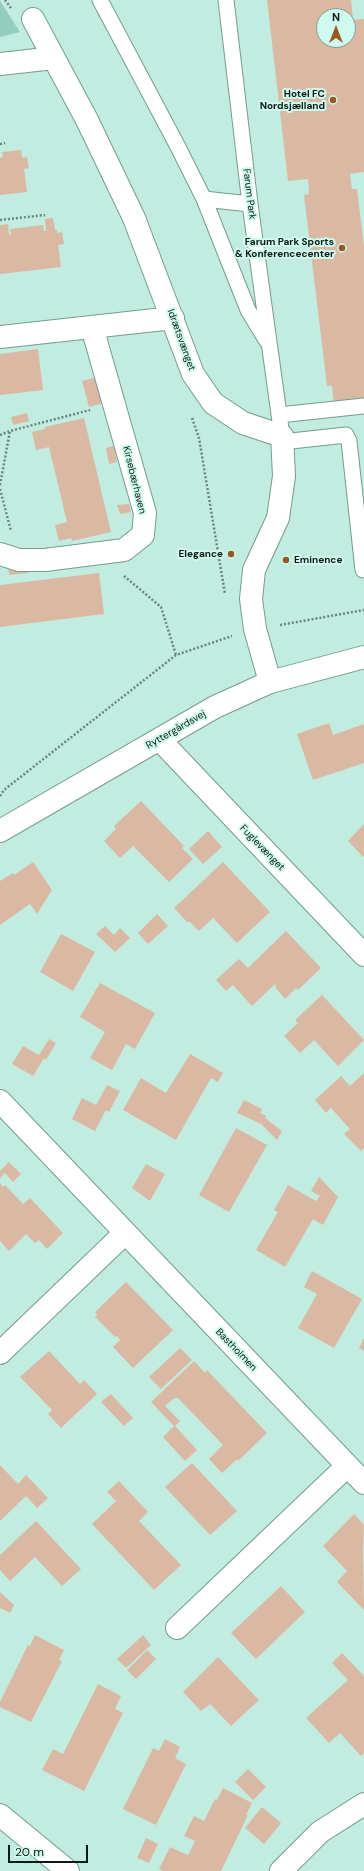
<!DOCTYPE html>
<html>
<head>
<meta charset="utf-8">
<style>
	body { margin:0 }
	#map { position:relative; width:364px; height:1871px; overflow:hidden; background:#c2ece0; font-family:"DM Sans",sans-serif }
	canvas { display:block }
	.north { position:absolute; left:316px; top:8px; width:40px; height:40px; box-sizing:border-box; background:#cffaed; border:1px solid #80a097; border-radius:50%; rotate:0deg; font-size:11px; font-weight:700; line-height:16px; text-align:center; color:#0a1a16 }
	.north::after { content:''; display:block; margin:auto; width:14px; height:18px; background:#995724; clip-path:polygon(50% 0,100% 100%,50% 72%,0 100%) }
	.scale { position:absolute; left:8px; top:1845px; width:80px; height:18px; box-sizing:border-box; border:2px solid #0a1a16; border-top:0; padding-left:5px; font-size:12px; line-height:14px; white-space:nowrap; color:#0a1a16; -webkit-text-stroke:3px #cffaed; paint-order:stroke }
</style>
</head>
<body>
<div id="map">
<canvas width="364" height="1871"></canvas>
<div class="north">N</div>
<div class="scale">20 m</div>
</div>
<script>
const ctx = document.querySelector('canvas').getContext('2d');
ctx.lineJoin = 'round';
function fill(path, color) { ctx.fillStyle = color; ctx.fill(path, 'evenodd'); }
const toPath = rows => new Path2D(rows.map(r => 'M' + r).join(''));
function trace(path, color, width, dash) { ctx.strokeStyle = color; ctx.lineWidth = width; ctx.lineCap = dash ? 'butt' : 'round'; ctx.setLineDash(dash || []); ctx.stroke(path); }
function write(font, color, halo, rows, align = 'center') {
  ctx.font = font + ' "DM Sans",sans-serif'; ctx.lineWidth = 4; ctx.setLineDash([]); ctx.textBaseline = 'middle'; ctx.strokeStyle = halo; ctx.fillStyle = color; for (const [text, x, y, turn = 0] of rows) {
    ctx.save(); ctx.translate(x, y); ctx.rotate((+turn || 0) * Math.PI / 180); ctx.textAlign = isNaN(turn) ? turn : align; if (halo) ctx.strokeText(text, 0, 0); ctx.fillText(text, 0, 0); ctx.restore();
  }
}
fill(toPath([
	[0,1,20,32,0,37]
]), '#93cdbd');
fill(toPath([
	[267,0,351,0,353,20,364,19,364,172,350,174,352,189,357,189,364,246,364,400,334,404,332,386,327,386,304,195,309,194,308,179,288,181],
	[324,16,348,16,348,40,324,40],
	[21,150,22,158,27,157,29,168,24,169,27,192,0,195,0,158,3,157,2,152],
	[53,218,55,230,57,230,57,233,62,232,64,244,58,245,61,267,0,274,0,225,8,224,9,235,11,235,10,229,43,225,44,231,46,231,45,219],
	[38,349,43,390,0,395,0,354],
	[101,376,108,402,89,407,82,381],
	[27,413,29,421,13,425,11,417],
	[84,418,111,532,72,541,71,538,59,541,55,525,67,522,49,447,36,450,32,432,45,429,45,427],
	[114,446,117,462,109,464,106,448],
	[129,504,131,512,120,514,117,505],
	[27,563,28,573,9,575,8,566],
	[99,573,104,614,0,627,0,585],
	[329,723,333,735,364,724,364,763,313,780,297,734],
	[141,801,184,846,182,848,193,859,169,882,133,846,120,858,104,841,116,829,114,826],
	[364,824,364,856,363,857,348,841],
	[208,831,222,847,203,864,189,849],
	[33,862,52,890,37,914,30,904,0,925,0,881,13,873,14,875],
	[223,862,270,912,237,943,213,918,199,931,189,921,188,923,174,908],
	[157,914,168,926,148,944,138,933],
	[105,926,114,935,120,928,130,938,115,952,96,934],
	[286,931,321,968,298,990,296,988,285,999,276,988,275,984,252,1006,233,985,226,991,216,980,239,959,248,968],
	[61,934,95,952,73,991,40,972],
	[100,983,155,1013,135,1049,126,1044,112,1070,90,1058,105,1032,80,1017],
	[322,995,364,1040,338,1066,314,1040,300,1053,284,1036,298,1023,295,1020],
	[49,1039,56,1043,46,1060,44,1058,33,1076,12,1064,23,1046,39,1055],
	[190,1054,223,1073,218,1082,211,1078,176,1140,123,1110,141,1078,166,1093],
	[364,1073,364,1148,361,1151,344,1134,350,1129,331,1108,326,1113,315,1100,341,1076,350,1086],
	[107,1085,120,1091,109,1112,106,1110,95,1131,72,1119,82,1098,96,1105],
	[244,1100,262,1109,260,1113,266,1116,265,1118,282,1131,277,1140,261,1124,237,1113],
	[236,1128,267,1145,229,1212,199,1195],
	[9,1162,21,1174,13,1182,5,1173,0,1178,0,1171],
	[146,1164,165,1174,150,1201,132,1188],
	[319,1177,338,1197,323,1225,313,1219,285,1267,256,1250,278,1212,274,1210,288,1185,316,1201,320,1196,311,1191],
	[0,1183,3,1187,5,1185,23,1204,30,1198,63,1233,47,1249,39,1240,35,1243,26,1234,9,1251,0,1241],
	[312,1271,362,1299,334,1348,298,1328,317,1294,304,1287],
	[126,1282,173,1330,133,1368,113,1347,120,1340,117,1336,115,1337,95,1317,97,1315,95,1312],
	[364,1338,364,1351,359,1348],
	[180,1348,192,1360,161,1389,149,1377],
	[49,1351,80,1384,84,1380,97,1394,61,1428,48,1414,52,1410,20,1377],
	[194,1361,205,1373,207,1370,267,1433,238,1461,237,1459,222,1473,209,1459,223,1445,178,1398,173,1399,165,1406,180,1421,175,1426,197,1450,185,1461,163,1437,174,1426,151,1402],
	[111,1394,133,1418,124,1426,101,1402],
	[192,1463,237,1511,210,1535,165,1487],
	[0,1465,18,1484,26,1475,48,1498,37,1508,26,1496,0,1521],
	[119,1481,148,1512,139,1521,181,1565,154,1590,92,1524,116,1501,107,1492],
	[354,1514,364,1525,363,1550,364,1610,337,1582,347,1571,323,1546],
	[36,1521,81,1569,62,1586,35,1557,10,1581,0,1570,0,1555],
	[281,1586,305,1612,256,1659,231,1633],
	[0,1592,14,1605,10,1613,0,1608],
	[35,1635,64,1650,59,1660,62,1661,31,1722,0,1707,0,1702,28,1645,30,1646],
	[143,1635,151,1645,126,1668,117,1659],
	[147,1650,156,1659,136,1679,127,1670],
	[342,1653,364,1676,364,1753,361,1756,340,1733,329,1743,306,1718,348,1680,332,1663],
	[218,1657,259,1700,231,1726,210,1704,201,1711,183,1692],
	[98,1684,121,1696,115,1709,123,1713,84,1791,42,1770,53,1749,63,1754],
	[165,1739,180,1747,175,1758,186,1764,156,1825,123,1809,153,1748,159,1751],
	[248,1769,266,1787,253,1800,235,1782],
	[223,1788,252,1803,246,1815,248,1815,221,1871,163,1871,159,1869,170,1847,188,1855,195,1841,184,1836,194,1816,204,1821,215,1799,217,1800],
	[262,1807,281,1823,264,1844,245,1828],
	[146,1838,158,1844,149,1863,137,1858]
]), '#d9b9a4');
const lane = toPath([
	[100,0,177,145,204,199,248,310,266,340],
	[226,0,250,204,282,436],
	[204,199,250,204],
	[279,415,364,406],
	[282,442,346,435,349,441,363,570]
]);
const street = toPath([
	[33,19,87,120,134,218,193,374,213,403,243,423,282,436,284,476,278,518,254,570,251,599,255,629,270,682],
	[0,64,54,58],
	[0,337,173,318],
	[0,554,19,560,45,560,124,550,143,535,145,513,92,327],
	[160,740,364,955],
	[0,1101,364,1483],
	[0,1353,125,1233],
	[177,1628,347,1466],
	[0,1815,68,1871],
	[281,1871,320,1832,364,1804]
]);
const secondary = toPath([
	[0,831,215,707,270,682,364,657]
]);
trace(lane, '#749c90', 17);
trace(street, '#749c90', 24);
trace(secondary, '#749c90', 24);
trace(toPath([
	[5,0,11,8],
	[0,144,5,143],
	[0,220,45,215],
	[192,418,199,438,225,594],
	[0,435,10,431,90,410],
	[0,485,10,431],
	[0,489,11,531],
	[124,576,161,607,176,655],
	[280,625,364,610],
	[0,796,4,790,176,655,232,636]
]), '#68857d', 2.5, [2, 2]);
trace(lane, '#fff', 15);
trace(street, '#fff', 22);
trace(secondary, '#fff', 22);
for (const [x, y, r, color] of [
	[333,100,4,"#995724"],
	[342,248,4,"#995724"],
	[231,554,4,"#995724"],
	[286,560,4,"#995724"]
]) { const dot = new Path2D(); dot.arc(x, y, r, 0, 2 * Math.PI); ctx.fillStyle = color; ctx.fill(dot); trace(dot, '#cffaed', 1.5); }
write('bold 10px', '#0a1a16', '#cffaed', [
	["Hotel FC",325,94],
	["Nordsjælland",325,106],
	["Farum Park Sports",334,242],
	["& Konferencecenter",334,254],
	["Elegance",223,554],
	["Eminence",294,560,"left"]
], 'right');
write('10px', '#0a1a16', '#cffaed', [
	["Farum Park",249,194,83],
	["Idrætsvænget",181,340,70],
	["Kirsebærhaven",134,480,76],
	["Ryttergårdsvej",176,730,-30],
	["Fuglevænget",262,848,46],
	["Bastholmen",236,1350,46]
]);
</script>
</body>
</html>
